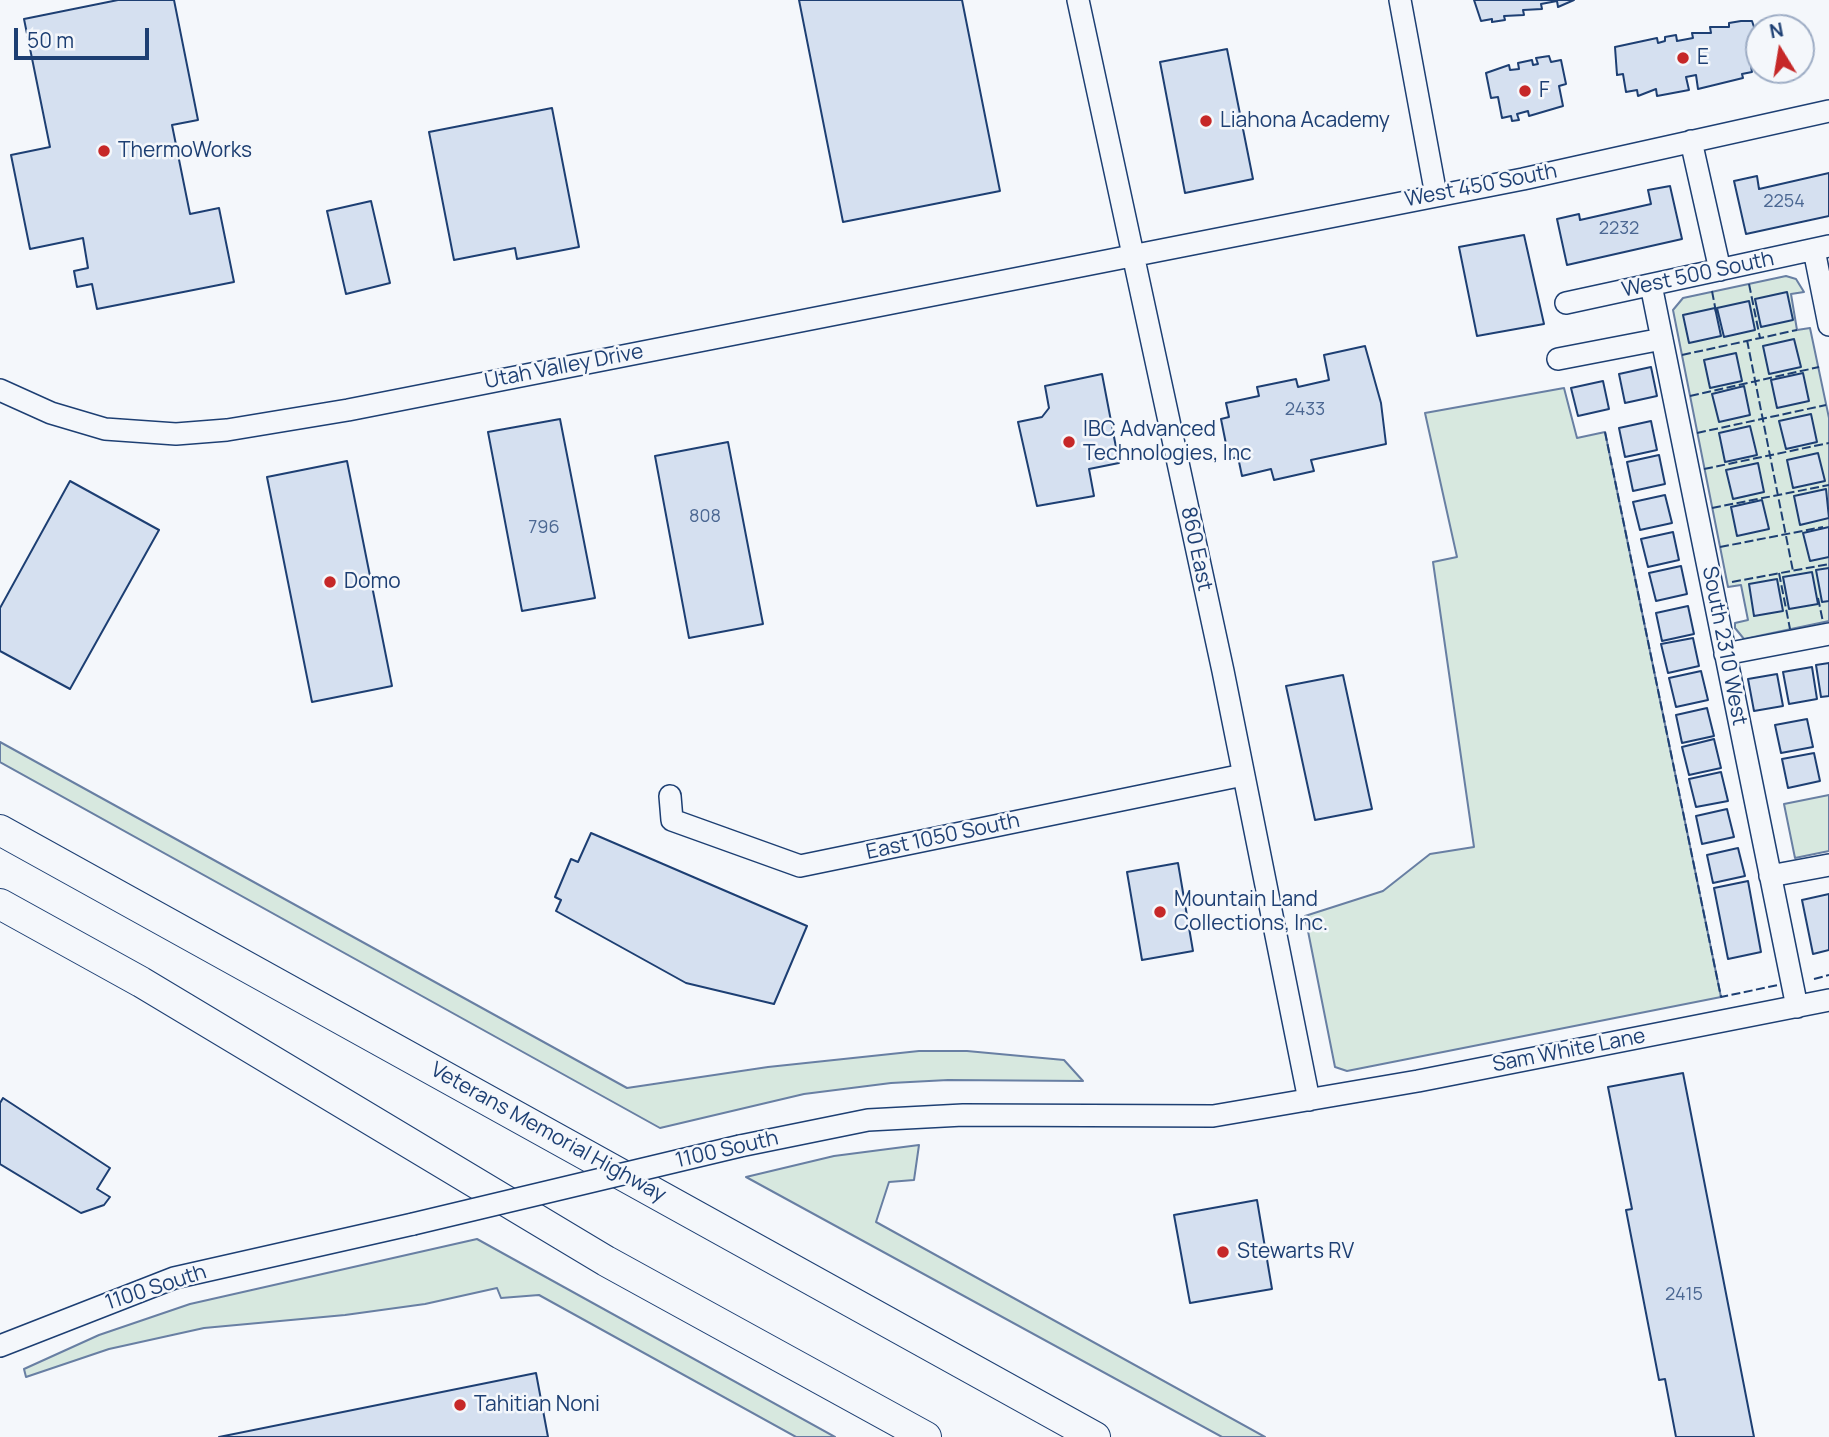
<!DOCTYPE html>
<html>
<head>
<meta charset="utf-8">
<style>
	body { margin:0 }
	#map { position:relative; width:1829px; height:1437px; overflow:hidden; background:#f4f7fb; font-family:Manrope,sans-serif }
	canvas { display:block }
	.north { position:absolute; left:1745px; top:14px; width:70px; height:70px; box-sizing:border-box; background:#f4f7fb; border:2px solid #9eadc5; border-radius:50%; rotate:349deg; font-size:19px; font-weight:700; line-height:28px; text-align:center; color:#1d3f73 }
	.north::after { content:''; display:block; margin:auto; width:24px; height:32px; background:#c62828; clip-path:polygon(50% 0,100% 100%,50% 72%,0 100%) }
	.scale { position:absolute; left:14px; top:28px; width:135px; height:32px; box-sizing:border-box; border:4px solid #1d3f73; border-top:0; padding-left:9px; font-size:21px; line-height:24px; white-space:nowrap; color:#1d3f73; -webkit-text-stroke:5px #f4f7fb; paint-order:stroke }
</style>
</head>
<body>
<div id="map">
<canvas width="1829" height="1437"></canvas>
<div class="north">N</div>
<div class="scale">50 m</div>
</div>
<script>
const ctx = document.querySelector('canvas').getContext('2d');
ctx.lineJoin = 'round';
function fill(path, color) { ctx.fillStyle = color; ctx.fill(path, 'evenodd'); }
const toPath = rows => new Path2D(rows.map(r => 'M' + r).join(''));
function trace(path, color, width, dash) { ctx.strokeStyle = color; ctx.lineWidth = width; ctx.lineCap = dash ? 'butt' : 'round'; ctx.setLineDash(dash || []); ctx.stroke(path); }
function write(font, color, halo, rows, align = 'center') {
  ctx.font = font + ' Manrope,sans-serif'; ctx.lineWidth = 5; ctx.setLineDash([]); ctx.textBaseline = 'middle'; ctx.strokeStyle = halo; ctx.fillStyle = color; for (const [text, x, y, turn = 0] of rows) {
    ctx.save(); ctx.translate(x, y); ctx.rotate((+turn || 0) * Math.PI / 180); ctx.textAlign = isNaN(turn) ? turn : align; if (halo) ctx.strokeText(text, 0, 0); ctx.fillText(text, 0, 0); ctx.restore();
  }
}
const green = toPath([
	[1786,276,1796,279,1804,292,1791,294,1797,330,1810,328,1829,418,1829,621,1744,639,1735,628,1735,623,1748,620,1741,585,1728,587,1673,310,1683,298,1786,276],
	[1564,388,1577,438,1605,432,1721,997,1347,1071,1335,1067,1305,916,1383,891,1430,854,1474,847,1433,562,1457,557,1425,413,1564,388],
	[0,742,627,1088,768,1067,919,1051,967,1051,1064,1060,1083,1081,948,1080,891,1083,804,1094,660,1128,0,762,0,742],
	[1829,795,1829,851,1795,858,1784,804,1829,795],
	[919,1145,914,1180,889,1182,876,1222,1265,1437,1222,1437,746,1177,834,1156,919,1145],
	[477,1239,835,1437,796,1437,539,1295,501,1298,497,1288,425,1304,345,1315,204,1328,109,1349,26,1377,24,1369,99,1335,190,1304,477,1239]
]);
fill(green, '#d7e8df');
trace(green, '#687fa3', 2);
const building = toPath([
	[118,0,174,0,198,120,172,125,190,214,219,208,234,282,97,309,92,284,77,287,74,271,88,268,83,238,30,249,11,155,50,147,24,19,118,0],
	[799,0,962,0,1000,191,843,222,799,0],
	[1474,0,1574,0,1558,7,1557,1,1541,4,1542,9,1523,10,1524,15,1504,16,1505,20,1492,22,1492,19,1481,21,1474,0],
	[1741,21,1752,21,1759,42,1759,48,1754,49,1755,58,1750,59,1752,72,1742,74,1743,78,1698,89,1696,75,1686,77,1689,90,1657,96,1656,89,1638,96,1637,90,1626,92,1623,74,1617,75,1615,47,1657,38,1658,43,1665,41,1665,37,1676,35,1677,41,1693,38,1692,33,1711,33,1710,27,1729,27,1729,23,1741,21],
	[1227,49,1253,179,1185,193,1160,62,1227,49],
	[1549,56,1551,62,1561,60,1566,84,1559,86,1563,106,1529,116,1528,111,1517,114,1519,120,1512,121,1511,116,1502,118,1498,97,1491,98,1486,73,1509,65,1510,70,1519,69,1518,63,1532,60,1533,65,1538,64,1536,58,1549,56],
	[552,108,579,247,517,259,515,248,454,260,429,132,552,108],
	[1829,173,1829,216,1746,234,1734,181,1757,176,1759,189,1829,173],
	[1670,186,1682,239,1567,265,1557,219,1579,214,1580,220,1651,204,1648,190,1670,186],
	[371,201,390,283,346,294,327,211,371,201],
	[1524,235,1544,324,1477,336,1459,247,1524,235],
	[1787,292,1793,320,1761,327,1755,299,1787,292],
	[1749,301,1755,330,1724,337,1717,308,1749,301],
	[1715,308,1721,336,1689,343,1683,315,1715,308],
	[1794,339,1801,367,1769,374,1763,346,1794,339],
	[1365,346,1381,403,1386,444,1311,460,1314,471,1274,480,1271,469,1242,476,1238,457,1229,459,1221,419,1229,417,1226,403,1259,396,1257,387,1296,379,1298,387,1329,380,1324,355,1365,346],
	[1736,353,1742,381,1710,388,1704,360,1736,353],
	[1651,367,1657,396,1625,403,1619,374,1651,367],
	[1803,373,1809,401,1777,408,1771,380,1803,373],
	[1102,374,1119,463,1089,469,1094,496,1037,506,1018,422,1042,417,1049,408,1045,386,1102,374],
	[1603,381,1609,409,1578,416,1571,388,1603,381],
	[1744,386,1750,415,1719,422,1712,394,1744,386],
	[1811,414,1817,442,1786,449,1779,421,1811,414],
	[560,419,595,598,522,611,488,432,560,419],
	[1651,421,1657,450,1625,457,1619,428,1651,421],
	[1750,426,1757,455,1725,462,1719,433,1750,426],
	[728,442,763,624,689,638,655,456,728,442],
	[1818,453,1825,481,1793,488,1787,460,1818,453],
	[1659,455,1665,484,1633,491,1627,462,1659,455],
	[347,461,392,686,312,702,267,477,347,461],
	[1758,463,1764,492,1733,499,1726,470,1758,463],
	[70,481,159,530,70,689,0,651,0,608,70,481],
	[1826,489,1829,518,1800,525,1794,496,1826,489],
	[1665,495,1672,523,1640,530,1633,502,1665,495],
	[1762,500,1769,529,1737,536,1731,507,1762,500],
	[1829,527,1829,557,1810,561,1803,533,1829,527],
	[1673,532,1679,560,1648,567,1641,539,1673,532],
	[1681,566,1687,594,1656,601,1649,573,1681,566],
	[1829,568,1829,601,1822,602,1816,570,1829,568],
	[1812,572,1818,604,1789,609,1783,577,1812,572],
	[1777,579,1783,611,1754,616,1749,584,1777,579],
	[1688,606,1694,634,1662,641,1656,613,1688,606],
	[1693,638,1699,666,1668,673,1661,644,1693,638],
	[1829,663,1829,696,1821,697,1816,665,1829,663],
	[1812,667,1817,699,1789,704,1783,672,1812,667],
	[1701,671,1708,700,1676,707,1669,678,1701,671],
	[1777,674,1783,706,1754,711,1748,679,1777,674],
	[1343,675,1372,809,1315,820,1286,686,1343,675],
	[1707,708,1714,736,1682,743,1676,715,1707,708],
	[1807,719,1813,747,1781,753,1775,725,1807,719],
	[1714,739,1721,768,1689,775,1682,747,1714,739],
	[1814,753,1820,781,1788,788,1782,759,1814,753],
	[1721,772,1728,801,1696,807,1689,779,1721,772],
	[1727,809,1734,837,1702,844,1696,816,1727,809],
	[591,833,807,926,774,1004,686,983,556,911,561,900,555,897,571,859,578,862,591,833],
	[1738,848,1745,876,1713,883,1707,855,1738,848],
	[1178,863,1193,951,1142,960,1127,872,1178,863],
	[1748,881,1761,952,1728,959,1714,888,1748,881],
	[1829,894,1829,950,1813,954,1802,900,1829,894],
	[1683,1073,1754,1437,1676,1437,1665,1379,1659,1380,1626,1210,1632,1209,1608,1087,1683,1073],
	[3,1098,110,1168,97,1189,110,1197,104,1205,81,1213,0,1164,0,1103,3,1098],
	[1257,1200,1272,1289,1190,1303,1174,1215,1257,1200],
	[536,1373,548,1437,219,1437,536,1373]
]);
fill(building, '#d5e0f0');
trace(building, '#1d3f73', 2);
const minor = toPath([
	[1078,0,1223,671,1309,1100],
	[1400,0,1436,195],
	[1691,141,1720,270],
	[1814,250,1829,325],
	[1651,285,1797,1007],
	[1566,303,1829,246],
	[1558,359,1662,339],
	[0,390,51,413,105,429,176,434,227,430,348,410,1523,179,1829,111],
	[1725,654,1829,634],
	[670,796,672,820,800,866,1243,775],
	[1770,876,1829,865],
	[740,1146,868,1120,963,1115,1213,1116,1418,1081,1829,1000],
	[0,1346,174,1278,413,1224]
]);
const highway = toPath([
	[0,830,1095,1437],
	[0,904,141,982,606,1261,926,1437]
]);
trace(minor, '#1d3f73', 24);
trace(highway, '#1d3f73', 32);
trace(minor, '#f4f7fb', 21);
trace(highway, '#f4f7fb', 30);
const minorBridge = toPath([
	[413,1224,740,1146]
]);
trace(minorBridge, '#1d3f73', 24, []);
trace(minorBridge, '#f4f7fb', 21);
trace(toPath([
	[1749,284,1760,338],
	[1712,291,1716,312],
	[1747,340,1793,571],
	[1682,355,1797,330],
	[1690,396,1819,367],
	[1605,432,1721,997,1778,985],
	[1697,433,1826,405],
	[1704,469,1829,443],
	[1712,508,1829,485],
	[1720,547,1823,527],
	[1779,573,1790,629],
	[1732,582,1829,564],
	[1818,598,1823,622],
	[1814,979,1829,975]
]), '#1d3f73', 2, [9, 3.5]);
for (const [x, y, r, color] of [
	[1683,58,7,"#c62828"],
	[1525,91,7,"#c62828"],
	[1206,121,7,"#c62828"],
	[104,151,7,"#c62828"],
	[1069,442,7,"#c62828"],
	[330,582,7,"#c62828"],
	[1160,912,7,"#c62828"],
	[1223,1252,7,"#c62828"],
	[460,1405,7,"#c62828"]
]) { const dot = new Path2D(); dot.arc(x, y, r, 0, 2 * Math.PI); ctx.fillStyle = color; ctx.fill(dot); trace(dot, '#f4f7fb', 2.5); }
write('18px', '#4b6792', null, [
	["2254",1784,202],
	["2232",1619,229],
	["2433",1305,410],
	["808",705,517],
	["796",544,528],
	["2415",1684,1295]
]);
write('21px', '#1d3f73', '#f4f7fb', [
	["E",1697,58],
	["F",1539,91],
	["Liahona Academy",1220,121],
	["ThermoWorks",118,151],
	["IBC Advanced",1083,430],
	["Technologies, Inc",1083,454],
	["Domo",344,582],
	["Mountain Land",1174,900],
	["Collections, Inc.",1174,924],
	["Stewarts RV",1237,1252],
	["Tahitian Noni",474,1405]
], 'left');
write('21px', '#1d3f73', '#f4f7fb', [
	["West 450 South",1481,186,-11],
	["West 500 South",1698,275,-12],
	["Utah Valley Drive",564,367,-11],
	["860 East",1196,549,78],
	["South 2310 West",1724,646,79],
	["East 1050 South",943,837,-12],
	["Sam White Lane",1569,1051,-11],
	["Veterans Memorial Highway",548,1133,29],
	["1100 South",727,1150,-13],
	["1100 South",156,1288,-18]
]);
</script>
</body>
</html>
